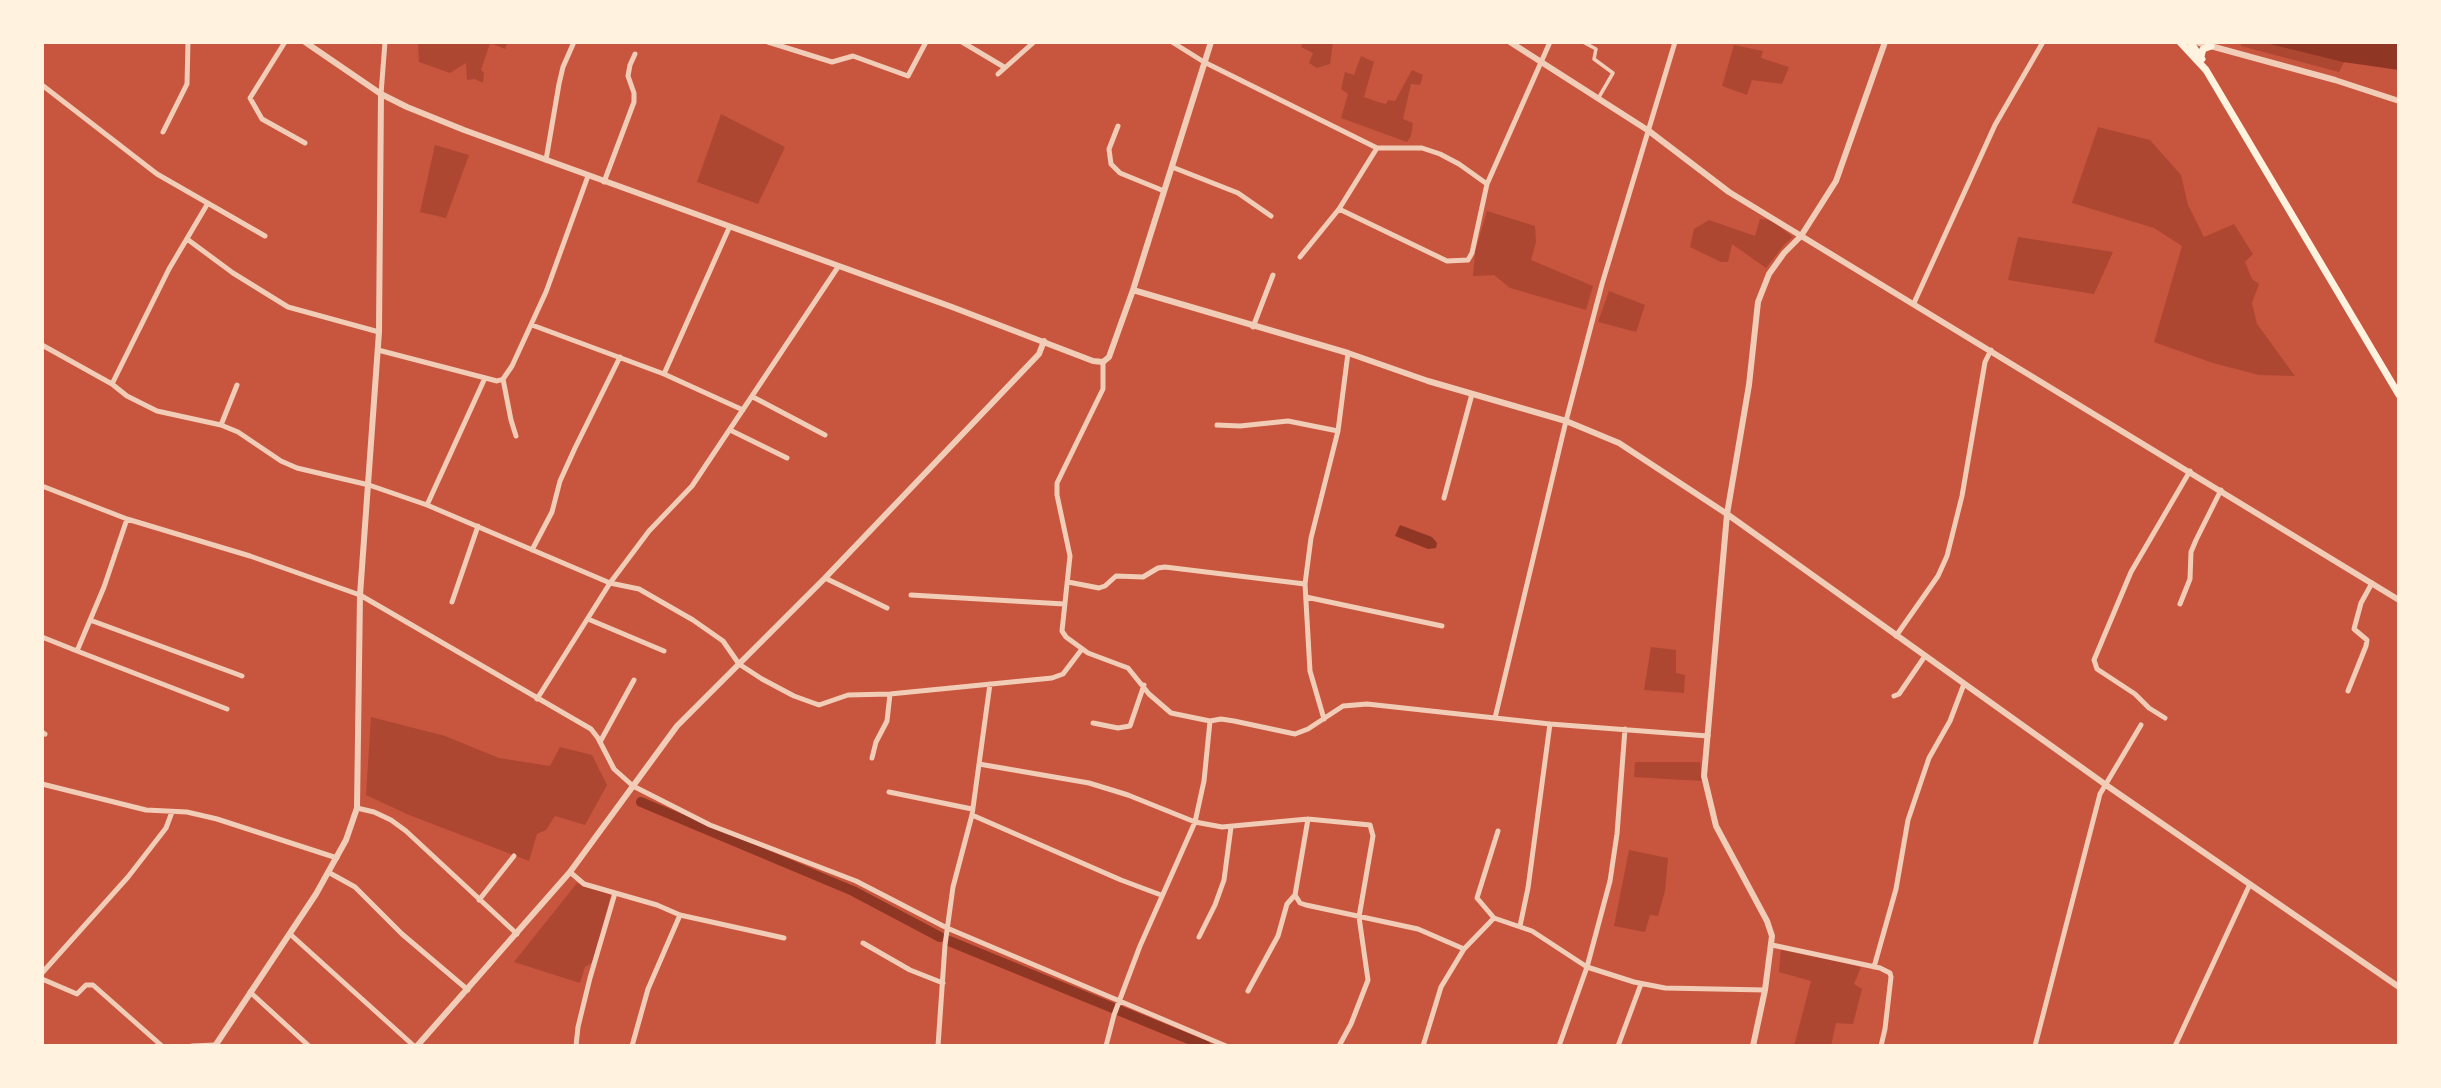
<!DOCTYPE html>
<html>
<head>
<meta charset="utf-8">
<style>
	body { margin:0 }
	#map { position:relative; width:2441px; height:1088px; overflow:hidden; background:#c8553d; font-family:"Fira Sans",sans-serif }
	canvas { display:block }
	.frame { position:absolute; inset:0; border:44px solid #fff3e0; pointer-events:none }
</style>
</head>
<body>
<div id="map">
<canvas width="2441" height="1088"></canvas>
<div class="frame"></div>
</div>
<script>
const ctx = document.querySelector('canvas').getContext('2d');
ctx.lineJoin = 'round';
function fill(path, color) { ctx.fillStyle = color; ctx.fill(path, 'evenodd'); }
const toPath = rows => new Path2D(rows.map(r => 'M' + r).join(''));
function trace(path, color, width, dash) { ctx.strokeStyle = color; ctx.lineWidth = width; ctx.lineCap = dash ? 'butt' : 'round'; ctx.setLineDash(dash || []); ctx.stroke(path); }
fill(toPath([
	[418,42,508,42,505,49,490,43,481,70,484,73,483,83,475,79,467,80,466,63,450,73,419,62],
	[1303,42,1333,42,1330,64,1317,68,1309,63,1313,53,1301,47],
	[2241,42,2261,42,2344,62,2339,72,2241,46],
	[1734,45,1763,51,1761,58,1789,67,1782,84,1752,80,1747,95,1722,86],
	[1361,56,1374,62,1364,97,1378,102,1386,104,1388,100,1395,101,1412,70,1423,75,1420,85,1411,84,1403,119,1413,123,1411,136,1407,142,1341,118,1348,94,1341,89,1345,72,1354,75],
	[721,114,785,147,758,204,697,182],
	[2098,127,2150,140,2181,175,2188,205,2204,237,2234,224,2253,254,2245,262,2252,279,2259,284,2252,303,2257,324,2295,376,2259,375,2213,363,2154,342,2182,246,2154,228,2072,203],
	[435,145,469,155,446,218,420,212],
	[1487,211,1535,226,1536,242,1531,260,1593,286,1586,310,1510,288,1494,275,1473,276,1475,252],
	[1760,219,1771,220,1793,237,1784,245,1766,268,1732,244,1728,262,1721,262,1690,247,1694,229,1709,220,1755,236],
	[2018,237,2113,252,2094,294,2008,280],
	[1609,291,1645,305,1636,332,1598,322],
	[1651,647,1676,650,1676,673,1685,675,1684,693,1644,690],
	[371,717,445,736,499,758,550,766,560,747,592,755,607,785,585,825,555,816,546,830,537,834,529,861,409,815,366,795],
	[1635,762,1700,762,1702,781,1634,777],
	[1629,850,1668,858,1665,891,1658,916,1650,915,1645,932,1614,926],
	[577,883,611,895,593,962,585,967,580,983,514,962],
	[1781,947,1861,967,1854,984,1862,989,1853,1024,1836,1023,1831,1046,1794,1046,1811,981,1779,972]
]), '#ae4732');
fill(toPath([
	[2261,42,2399,42,2399,70,2343,62],
	[1400,525,1432,537,1437,543,1436,548,1428,549,1395,536]
]), '#8f3625');
trace(toPath([
	[641,802,853,891,940,937],
	[949,941,1206,1046]
]), '#8f3625', 10);
trace(toPath([
	[1583,42,1596,49,1594,59,1613,73,1599,97]
]), '#f1ccb7', 3.5);
trace(toPath([
	[285,42,250,98,262,119,305,143],
	[768,42,832,62,853,56,908,76,926,42],
	[962,42,1004,67],
	[1172,42,1204,62,1377,148,1422,148,1440,154,1459,164,1487,184],
	[998,74,1034,42],
	[42,85,157,174,265,236],
	[381,94,385,42],
	[1118,126,1109,149,1111,164,1120,173,1164,191],
	[163,132,187,84,188,42],
	[546,160,559,84,563,67,574,42],
	[1172,167,1238,193,1271,216],
	[604,182,634,102,634,93,628,76,630,65,635,54],
	[1339,209,1447,261,1468,260,1472,253,1487,184,1550,42],
	[187,239,233,273,288,307,379,332],
	[1300,257,1339,209,1377,148],
	[1914,303,1995,125,2043,42],
	[532,325,664,374,743,410],
	[1253,327,1273,275],
	[42,345,112,384,127,396,157,411,221,425,238,432,281,461,297,468,369,485,427,505,610,583,639,589,693,620,723,641,739,664,762,679,794,696,819,705,848,695,890,694,1052,678,1063,674,1082,649],
	[378,350,497,381,503,379],
	[1103,362,1103,389,1057,483,1057,495,1070,556,1062,631,1066,637,1088,653,1128,668,1149,694,1171,713,1210,721,1221,719,1234,721,1295,734,1308,729,1343,706,1367,704,1550,724,1708,736],
	[664,374,729,228],
	[112,384,169,269,208,203],
	[753,397,825,435],
	[221,425,237,385],
	[1217,425,1240,426,1288,421,1338,431],
	[730,430,787,458],
	[516,436,511,420,503,379,512,366,546,292,588,176],
	[42,486,127,519,250,556,360,595,591,729,598,738,614,769,633,786,710,825,856,881,947,928,1226,1046],
	[1444,498,1472,394],
	[427,505,485,378],
	[532,550,552,512,560,481,575,448,620,357],
	[825,578,887,608],
	[1068,582,1099,588,1105,586,1116,576,1143,577,1158,568,1165,567,1305,584],
	[911,595,1064,604],
	[1306,597,1442,626],
	[452,602,478,526],
	[2180,604,2190,579,2191,552,2196,540,2221,490],
	[588,619,664,651],
	[90,620,242,676],
	[1896,636,1938,576,1947,556,1962,496,1985,362,1991,350],
	[42,637,77,651,104,587,127,519],
	[77,651,227,709],
	[2348,691,2366,646,2367,640,2354,629,2361,603,2372,583],
	[1894,696,1899,694,1925,656],
	[537,699,610,583,649,531,692,486,838,267],
	[1495,718,1566,421,1602,284,1675,42],
	[2165,718,2149,708,2135,694,2097,669,2094,660,2131,572,2190,471],
	[1324,719,1310,671,1305,584,1311,538,1338,431,1348,353],
	[1093,723,1118,728,1130,726,1144,685],
	[42,732,45,734],
	[600,742,634,680],
	[872,758,876,742,887,721,890,694],
	[979,764,1089,783,1128,795,1195,822,1222,827,1308,819,1370,825,1373,836,1359,917,1368,980,1351,1024,1339,1046],
	[42,784,146,810,187,812,217,819,337,858],
	[889,792,972,809],
	[357,808,374,812,391,820,406,831,517,934],
	[972,815,1121,880,1161,895],
	[1498,831,1477,898,1494,918,1532,931,1587,967,1634,982,1665,988,1765,990],
	[328,872,355,887,402,934,468,990],
	[570,872,584,884,657,905,680,915,784,938],
	[1295,895,1300,903,1306,905,1418,929,1464,949,1494,918],
	[479,900,514,856],
	[1520,926,1528,888,1550,724],
	[290,934,414,1046],
	[1199,937,1215,905,1224,880,1231,827],
	[863,943,910,970,943,983],
	[1772,945,1880,968,1890,973,1891,977,1885,1029,1881,1046],
	[1874,967,1896,889,1908,820,1929,758,1950,721,1964,684],
	[42,973,128,877,166,828,172,812],
	[42,979,77,994,86,985,93,985,162,1046],
	[1248,991,1278,936,1287,904,1295,895,1308,819],
	[250,992,309,1046],
	[192,1046,215,1045],
	[576,1046,578,1027,590,978,615,893],
	[632,1046,648,989,680,915],
	[938,1046,945,945,953,887,972,815,990,684],
	[1106,1046,1114,1015,1140,946,1195,822,1204,781,1210,721],
	[1423,1046,1441,987,1464,949],
	[1559,1046,1587,967,1610,881,1617,834,1625,729],
	[1618,1046,1641,984],
	[2035,1046,2100,794,2141,725],
	[2175,1046,2250,884]
]), '#f1ccb7', 5);
trace(toPath([
	[305,42,381,94,407,107,464,130,952,307,1093,361,1103,362,1109,357,1133,290,1211,42],
	[1510,42,1649,131,1729,192,2399,600],
	[2196,42,2335,80,2399,101],
	[1133,290,1348,353,1428,381,1566,421,1619,443,1727,514,2106,785,2399,987],
	[215,1046,316,894,346,840,357,808,360,595,379,332,381,94],
	[417,1046,570,872,677,726,825,578,1039,354,1044,341],
	[1753,1046,1765,990,1772,936,1767,921,1716,826,1704,776,1727,514,1749,385,1758,302,1769,274,1784,253,1801,236,1836,181,1885,42]
]), '#f1ccb7', 6);
trace(toPath([
	[2180,42,2206,70,2399,395],
	[2190,42,2202,59],
	[2201,56,2203,49,2211,46]
]), '#fff3e0', 7);
</script>
</body>
</html>
